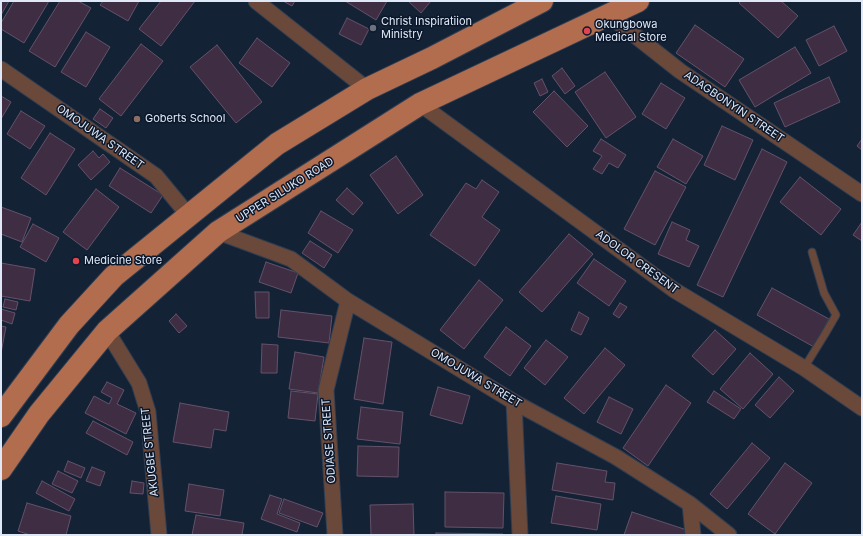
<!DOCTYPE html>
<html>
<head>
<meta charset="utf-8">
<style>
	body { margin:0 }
	#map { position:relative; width:863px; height:536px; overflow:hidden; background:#142236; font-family:Inter,sans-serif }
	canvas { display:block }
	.frame { position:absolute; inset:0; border:2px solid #dfe8f6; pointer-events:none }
</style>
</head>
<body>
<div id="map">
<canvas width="863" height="536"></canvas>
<div class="frame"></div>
</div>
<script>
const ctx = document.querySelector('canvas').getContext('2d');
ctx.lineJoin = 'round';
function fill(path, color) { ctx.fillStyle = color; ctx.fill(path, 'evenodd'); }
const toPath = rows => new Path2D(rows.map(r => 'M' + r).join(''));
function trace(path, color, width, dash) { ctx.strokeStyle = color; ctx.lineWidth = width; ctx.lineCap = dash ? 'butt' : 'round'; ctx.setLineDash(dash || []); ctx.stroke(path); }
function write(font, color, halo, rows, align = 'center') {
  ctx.font = font + ' Inter,sans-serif'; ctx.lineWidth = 3; ctx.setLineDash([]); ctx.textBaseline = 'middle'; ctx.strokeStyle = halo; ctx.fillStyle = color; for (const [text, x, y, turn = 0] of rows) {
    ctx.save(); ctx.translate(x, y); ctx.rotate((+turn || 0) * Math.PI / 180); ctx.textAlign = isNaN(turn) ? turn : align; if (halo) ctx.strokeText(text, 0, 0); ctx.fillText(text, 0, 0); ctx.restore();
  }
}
const building = toPath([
	[1,1,9,1,1,15,1,1],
	[14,1,49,1,24,43,1,29,1,23,14,1],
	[60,1,78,1,91,8,55,67,29,51,60,1],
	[103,1,139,1,128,21,100,5,103,1],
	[161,1,195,1,161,46,139,29,161,1],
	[283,1,295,1,292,6,283,1],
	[345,1,387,1,376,20,345,1],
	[408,1,431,1,421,13,408,1],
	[741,1,781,1,798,16,778,38,739,3,741,1],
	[347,18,369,29,361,45,339,34,347,18],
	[695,25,744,59,725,87,676,53,695,25],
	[834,26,847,51,819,66,806,40,834,26],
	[86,32,110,47,86,87,61,72,86,32],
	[257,38,290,63,272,87,239,63,257,38],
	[141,44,163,61,121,116,99,99,141,44],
	[217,45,262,102,236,123,190,67,217,45],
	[795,47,811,73,755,107,739,80,795,47],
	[562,68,575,86,565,94,552,76,562,68],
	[605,72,636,117,606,138,575,92,605,72],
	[829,77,840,102,785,127,774,103,829,77],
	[542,79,548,92,540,96,534,83,542,79],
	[661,83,685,98,666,129,642,114,661,83],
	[554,91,588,126,567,147,533,112,554,91],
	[1,96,11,102,1,119,1,96],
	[100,109,113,118,106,128,93,119,100,109],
	[21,111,45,126,30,149,7,134,21,111],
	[722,126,753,140,735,180,704,165,722,126],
	[50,133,75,149,46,195,21,178,50,133],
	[601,139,626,155,618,168,609,163,602,174,593,169,602,156,593,151,601,139],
	[673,139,703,156,686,184,657,167,673,139],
	[862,139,862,150,857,146,862,139],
	[762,149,787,162,723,297,697,285,762,149],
	[93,151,99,158,103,154,110,162,91,180,78,165,93,151],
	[396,156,423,195,398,214,370,175,396,156],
	[120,168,163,195,151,213,109,186,120,168],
	[655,171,686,187,655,245,624,229,655,171],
	[800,177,841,209,821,235,780,202,800,177],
	[482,180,499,192,482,217,500,230,475,266,430,235,466,183,476,189,482,180],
	[347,188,363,203,353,215,336,200,347,188],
	[96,189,119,207,87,250,63,232,96,189],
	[1,207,31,218,22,242,1,234,1,207],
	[321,211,353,230,338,253,308,233,321,211],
	[672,222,690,230,686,240,699,246,689,267,658,254,672,222],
	[862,222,862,241,853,235,862,222],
	[33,224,59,238,46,262,20,247,33,224],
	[569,234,593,254,542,312,519,292,569,234],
	[310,241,332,255,324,268,302,253,310,241],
	[594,259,626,281,609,306,577,283,594,259],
	[266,262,298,273,291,293,259,282,266,262],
	[1,263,35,269,30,301,1,296,1,263],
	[479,280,503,300,464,349,440,330,479,280],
	[772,288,829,319,814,347,757,315,772,288],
	[255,292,269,292,269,318,256,318,255,292],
	[5,299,18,302,16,310,3,307,5,299],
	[620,303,627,307,619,318,613,314,620,303],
	[1,309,15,313,12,324,1,320,1,309],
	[281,310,332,316,329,343,278,337,281,310],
	[579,312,589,318,581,335,571,330,579,312],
	[176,314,187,326,179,333,169,321,176,314],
	[1,326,6,327,1,353,1,326],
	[506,327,531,346,510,376,484,357,506,327],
	[715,330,736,349,713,375,692,356,715,330],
	[364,338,392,342,383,404,354,399,364,338],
	[546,340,568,357,545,385,524,368,546,340],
	[262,344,278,345,277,373,261,373,262,344],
	[605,348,625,365,584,414,564,398,605,348],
	[295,352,324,357,318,393,289,389,295,352],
	[750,353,773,374,743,409,720,389,750,353],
	[779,377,794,391,770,418,755,405,779,377],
	[107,382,124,390,117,404,136,413,126,434,85,413,94,396,109,404,112,398,101,392,107,382],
	[666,385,691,403,648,466,623,448,666,385],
	[438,387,470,396,462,424,430,415,438,387],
	[291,391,318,394,315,421,288,418,291,391],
	[714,391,741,409,734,419,707,402,714,391],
	[609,397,633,409,621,434,597,422,609,397],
	[180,403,229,412,226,431,214,429,211,448,173,442,180,403],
	[361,407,403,412,400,444,357,439,361,407],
	[93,421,133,442,127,455,86,433,93,421],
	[752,443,770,458,727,509,710,494,752,443],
	[358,446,399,447,398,477,357,476,358,446],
	[68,461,85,468,81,478,64,471,68,461],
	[557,463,607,471,605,482,615,483,613,500,552,490,557,463],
	[785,463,812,483,775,534,748,514,785,463],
	[92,467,105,472,100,486,86,481,92,467],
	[58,471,78,481,72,493,52,484,58,471],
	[42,481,75,499,69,511,36,493,42,481],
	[132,481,144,483,143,494,130,493,132,481],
	[189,484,224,490,220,516,185,511,189,484],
	[445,492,504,493,503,528,445,527,445,492],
	[270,495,282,499,277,514,300,523,297,532,261,519,270,495],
	[556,496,601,504,597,530,551,523,556,496],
	[284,499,323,513,317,527,279,513,284,499],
	[27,503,71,516,66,535,30,535,18,531,27,503],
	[413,504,414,535,371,535,370,505,413,504],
	[632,512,690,531,688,535,624,535,632,512],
	[196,515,244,523,242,535,192,535,196,515],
	[436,533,503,534,503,535,436,535,436,533]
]);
fill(building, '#3f2e43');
trace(building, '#635269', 1);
const lane = toPath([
	[804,368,825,334,836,315,824,293,812,252]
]);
const street = toPath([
	[256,1,367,89],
	[609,15,680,71,862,194],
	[1,69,156,176,189,216],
	[420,104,674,290,804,368,862,408],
	[218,232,291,259,348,301,514,402,616,457,690,504,729,535],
	[107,331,139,383,148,412,159,535],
	[514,402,520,535],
	[690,504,693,535],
	[335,535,326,390,348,301]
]);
const primary = toPath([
	[1,416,69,325,114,276,277,144,367,89,432,58,542,1],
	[1,469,39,414,107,331,218,232,420,104,638,1]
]);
trace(lane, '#303e51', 9);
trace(street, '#303e51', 17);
trace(primary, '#303e51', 24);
trace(lane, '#6a483a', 7);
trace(street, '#6a483a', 15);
trace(primary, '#b26d4f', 22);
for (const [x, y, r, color] of [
	[373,28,4,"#6b7280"],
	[587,31,4,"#e0444e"],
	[137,119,4,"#8d6e63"],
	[76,261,4,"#e0444e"]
]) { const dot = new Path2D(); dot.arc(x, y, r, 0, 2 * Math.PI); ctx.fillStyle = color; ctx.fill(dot); trace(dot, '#0b182c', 1.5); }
write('11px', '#dfe8f6', '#0b182c', [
	["Christ Inspiratiion",381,22],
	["Ministry",381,35],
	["Okungbowa",595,25],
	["Medical Store",595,38],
	["Goberts School",145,119],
	["Medicine Store",84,261]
], 'left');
write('11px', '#dfe8f6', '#0b182c', [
	["ADAGBONYIN STREET",734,107,34],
	["OMOJUWA STREET",100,137,35],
	["UPPER SILUKO ROAD",285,190,-32],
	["ADOLOR CRESENT",637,262,36],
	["OMOJUWA STREET",476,378,31],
	["ODIASE STREET",329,441,-94],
	["AKUGBE STREET",150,452,-96]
]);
</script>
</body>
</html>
